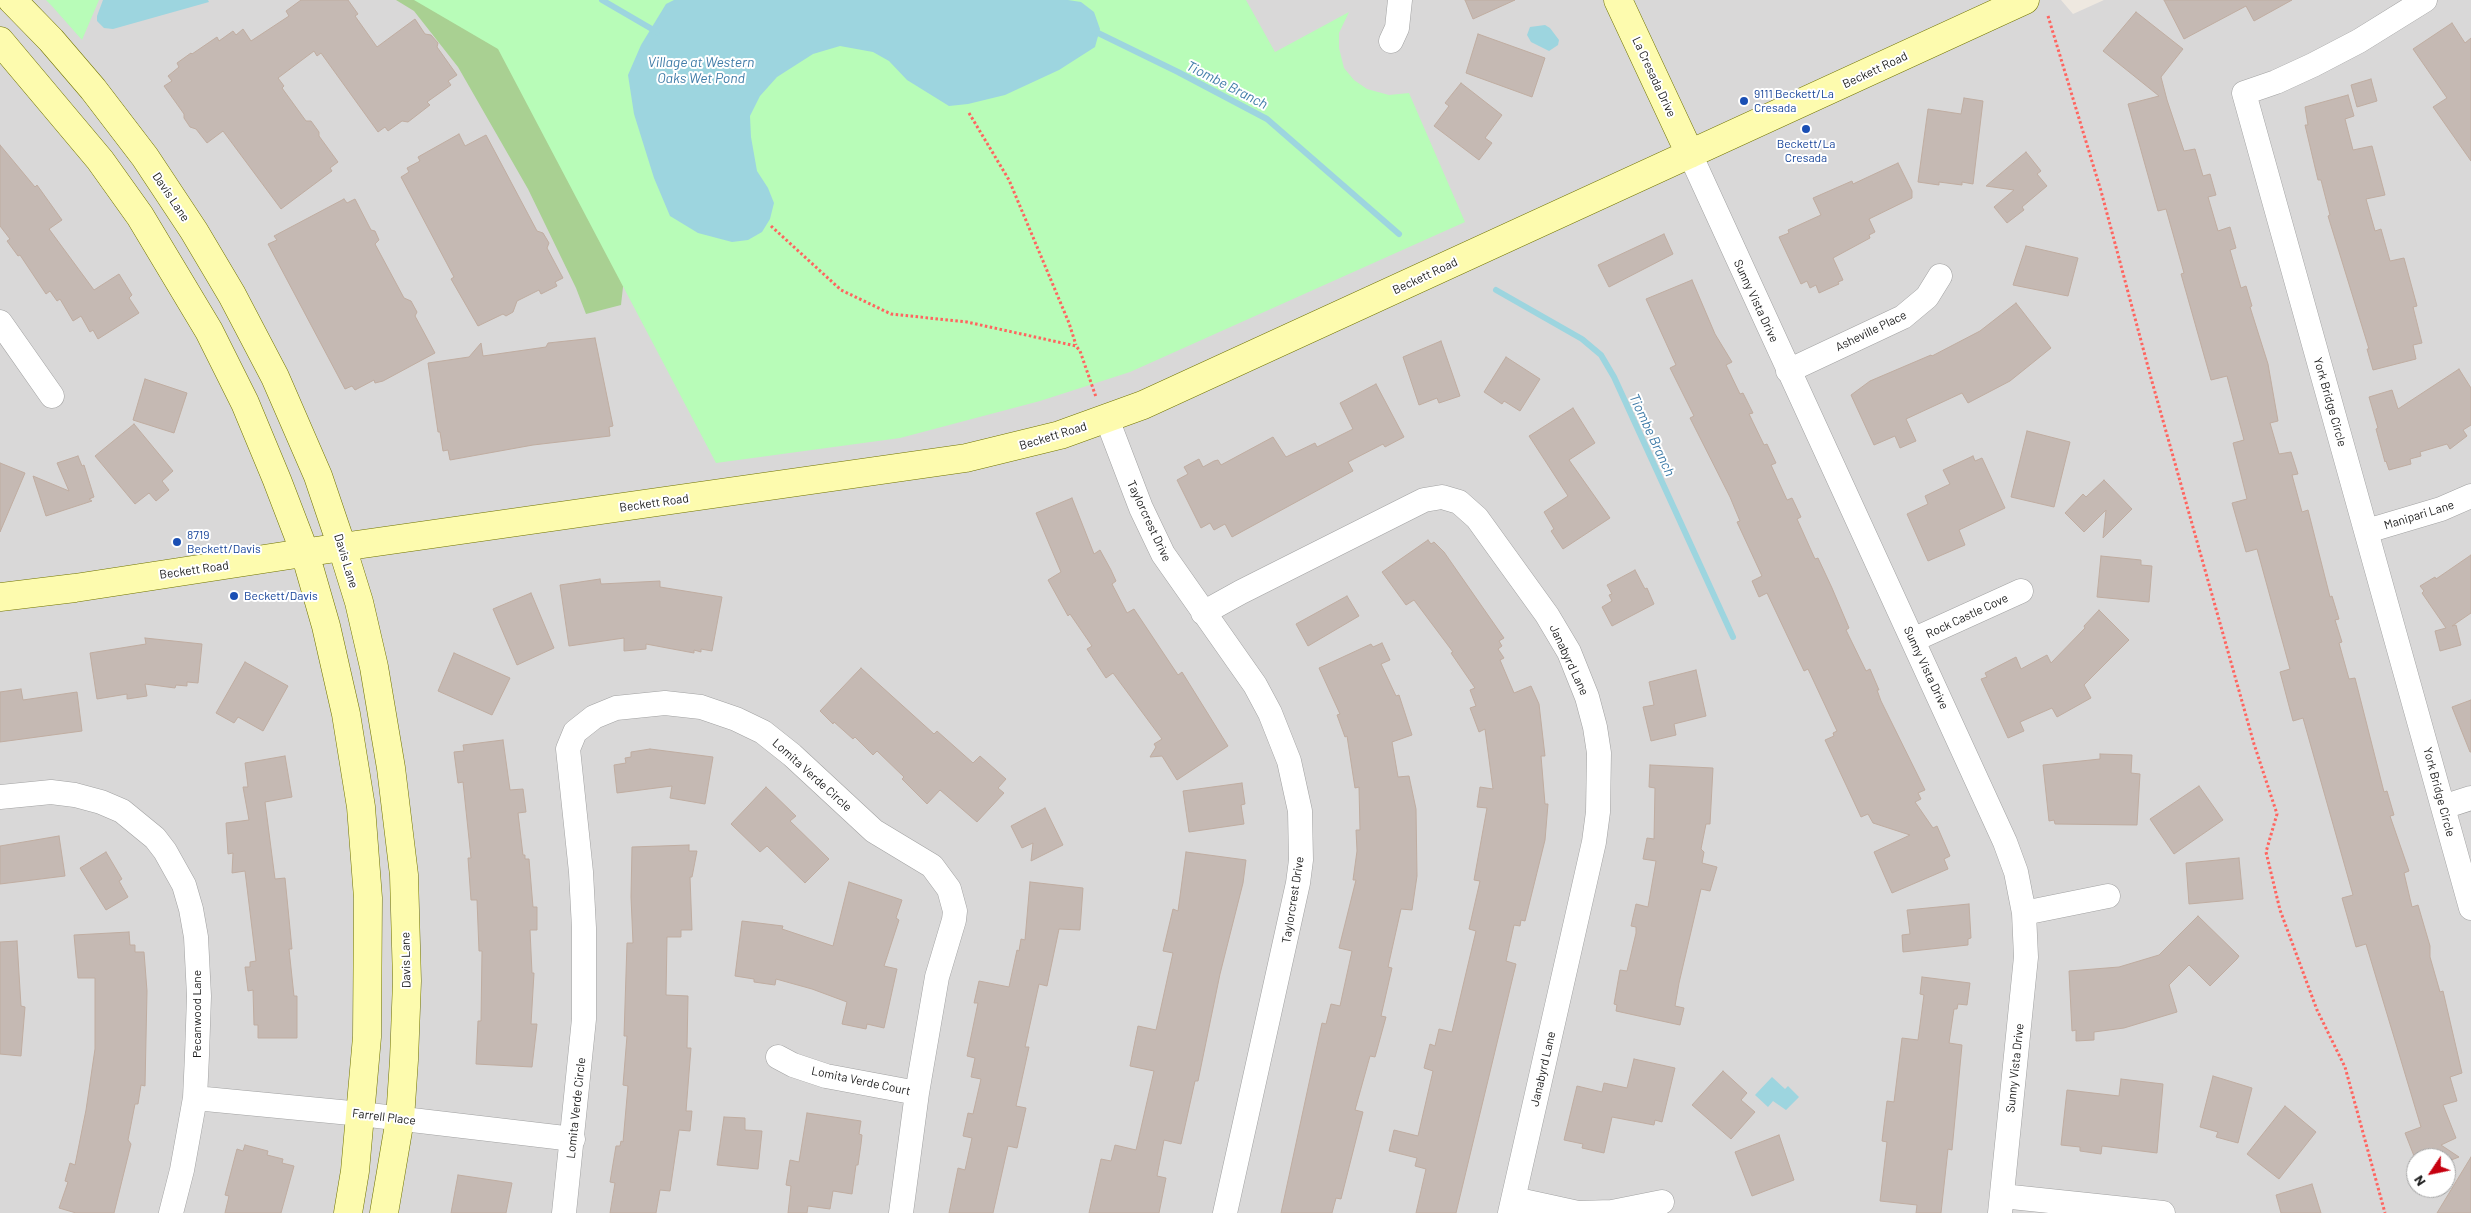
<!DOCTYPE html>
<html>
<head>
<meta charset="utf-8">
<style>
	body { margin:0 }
	#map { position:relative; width:2471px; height:1213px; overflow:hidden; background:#eee8e0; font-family:Barlow,sans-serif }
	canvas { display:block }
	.north { position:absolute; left:2406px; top:1148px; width:50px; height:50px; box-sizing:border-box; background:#fff; border:1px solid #a4a4a4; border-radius:50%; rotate:236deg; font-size:14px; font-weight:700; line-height:20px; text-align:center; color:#1b1b1b }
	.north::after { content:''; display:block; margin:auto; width:18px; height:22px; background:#c6000f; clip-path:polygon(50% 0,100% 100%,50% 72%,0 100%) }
</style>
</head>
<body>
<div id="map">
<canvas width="2471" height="1213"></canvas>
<div class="north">N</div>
</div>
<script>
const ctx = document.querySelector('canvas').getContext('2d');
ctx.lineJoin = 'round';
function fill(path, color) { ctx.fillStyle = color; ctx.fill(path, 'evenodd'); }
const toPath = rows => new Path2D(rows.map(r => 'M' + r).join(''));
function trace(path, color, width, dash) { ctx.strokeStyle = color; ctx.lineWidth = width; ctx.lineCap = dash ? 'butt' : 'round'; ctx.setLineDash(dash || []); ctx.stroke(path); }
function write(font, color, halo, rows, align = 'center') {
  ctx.font = font + ' Barlow,sans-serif'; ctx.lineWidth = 4; ctx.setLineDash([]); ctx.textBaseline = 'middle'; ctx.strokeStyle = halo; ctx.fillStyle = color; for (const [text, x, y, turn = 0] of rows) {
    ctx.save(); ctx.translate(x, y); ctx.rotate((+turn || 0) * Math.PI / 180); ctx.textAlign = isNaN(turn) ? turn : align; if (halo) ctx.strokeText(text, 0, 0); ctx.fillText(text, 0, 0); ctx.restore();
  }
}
fill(toPath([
	[0,0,2061,0,2073,14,2104,0,2471,0,2471,1213,0,1213],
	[2416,1158,2446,1158,2446,1188,2416,1188]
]), '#d9d8d8');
fill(toPath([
	[396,0,652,0,637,266,623,287,621,305,586,314,576,288,528,189,458,67,414,11]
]), '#a9d092');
fill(toPath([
	[46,0,99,0,82,40,51,5],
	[414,0,1246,0,1275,52,1349,12,1339,33,1339,48,1344,68,1354,80,1367,89,1389,95,1409,93,1465,222,1130,372,1040,401,900,438,716,463,498,49]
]), '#b8fcb8');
fill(toPath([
	[103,0,208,0,209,2,113,29,104,28,97,21,97,16],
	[674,0,1068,0,1081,2,1094,12,1100,29,1095,47,1059,70,1005,95,968,104,949,106,907,80,889,61,873,52,840,46,813,54,777,77,760,96,750,116,751,137,757,171,768,188,774,203,770,219,762,232,748,240,732,242,698,233,670,216,654,178,634,114,628,75,641,45,666,4],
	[1545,25,1550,28,1559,40,1558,45,1549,51,1531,42,1527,35,1530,27],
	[1772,1077,1785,1089,1788,1086,1799,1097,1786,1110,1773,1101,1768,1107,1755,1095]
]), '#9dd5df');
trace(toPath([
	[602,0,657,32],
	[1092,30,1178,72,1267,119,1399,234],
	[1496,290,1582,339,1601,355,1614,377,1733,637]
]), '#9dd5df', 6);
const building = toPath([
	[301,0,348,0,358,14,355,16,377,47,415,19,425,34,431,35,438,43,437,47,457,75,448,81,451,85,427,102,430,105,408,122,402,121,388,131,385,127,378,132,321,53,317,56,314,51,278,78,284,86,282,88,306,121,311,121,319,132,319,136,338,162,330,168,332,171,281,209,223,131,207,143,196,129,190,127,184,118,184,114,164,86,172,81,168,76,179,67,177,63,191,53,192,54,217,37,219,41,233,31,236,35,243,29,251,41,289,16,286,11,301,0],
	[1465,0,1515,0,1473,19,1465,0],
	[2164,0,2292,0,2254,21,2246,6,2184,39,2164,0],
	[2136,12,2183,49,2161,77,2167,100,2184,151,2195,149,2203,176,2210,174,2216,195,2208,197,2218,231,2230,227,2236,248,2230,250,2241,288,2246,286,2252,306,2250,307,2268,364,2278,421,2270,423,2279,454,2291,452,2298,474,2292,475,2302,512,2308,510,2330,597,2332,596,2339,619,2335,620,2342,642,2339,643,2349,679,2355,678,2384,792,2387,791,2394,815,2390,816,2409,871,2404,873,2412,907,2418,905,2430,946,2430,957,2440,992,2443,991,2462,1073,2450,1077,2457,1101,2443,1105,2456,1138,2441,1145,2459,1157,2446,1162,2446,1158,2416,1158,2416,1161,2405,1133,2421,1127,2366,944,2356,947,2342,898,2353,895,2303,718,2293,721,2280,672,2290,669,2257,549,2246,552,2232,503,2247,499,2233,443,2244,440,2227,376,2211,380,2181,274,2184,273,2166,209,2158,211,2128,104,2159,96,2103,51,2136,12],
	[2452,23,2465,43,2471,38,2471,161,2433,107,2447,98,2413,49,2452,23],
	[1478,34,1545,58,1532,97,1466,73,1478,34],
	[2371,79,2377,101,2357,107,2351,85,2371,79],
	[1461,83,1502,115,1485,138,1492,143,1479,160,1434,126,1449,106,1445,103,1461,83],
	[2348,95,2354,116,2345,119,2353,150,2372,146,2385,195,2366,199,2375,231,2381,229,2390,261,2404,258,2417,306,2413,307,2422,343,2413,345,2416,359,2373,370,2367,349,2369,349,2328,216,2330,215,2321,180,2318,180,2305,125,2308,125,2305,107,2348,95],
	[1964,98,1983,101,1973,184,1962,182,1962,185,1939,182,1939,185,1918,182,1928,109,1961,114,1964,98],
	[459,134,465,146,486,135,537,231,543,233,549,243,547,248,563,278,555,282,557,286,541,294,539,290,517,301,513,312,506,316,503,314,478,326,451,279,454,277,401,177,409,172,407,168,420,161,418,157,459,134],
	[0,145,35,187,37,185,62,220,49,229,94,290,119,274,132,295,129,298,139,313,98,339,93,330,90,332,81,316,73,321,60,299,57,301,50,291,46,294,20,255,18,256,7,241,10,239,0,226,0,145],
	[2026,152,2041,171,2037,174,2047,186,2022,207,2024,210,2007,223,1994,207,2014,190,1986,186,2026,152],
	[1898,163,1912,191,1912,198,1869,219,1875,232,1869,235,1870,238,1833,258,1843,280,1838,282,1839,284,1819,293,1816,285,1810,288,1807,281,1801,284,1779,237,1789,233,1788,230,1821,215,1813,198,1852,181,1853,184,1898,163],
	[344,199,347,203,355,199,371,230,375,231,379,240,375,244,404,298,411,301,417,312,415,316,435,353,383,381,375,383,374,380,355,390,352,386,345,389,268,244,277,240,274,236,344,199],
	[1664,234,1673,254,1609,287,1598,265,1664,234],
	[2026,246,2078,258,2068,296,2013,285,2026,246],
	[1692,280,1715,334,1732,362,1726,365,1740,394,1743,393,1753,413,1749,414,1764,445,1767,444,1776,463,1771,465,1787,500,1792,498,1801,517,1797,519,1815,559,1818,558,1832,588,1849,628,1846,630,1866,671,1870,669,1879,690,1877,690,1881,701,1925,790,1918,793,1921,799,1915,802,1933,828,1937,826,1950,856,1944,859,1948,869,1892,893,1874,852,1910,835,1873,823,1868,814,1861,817,1825,740,1834,736,1833,733,1837,731,1808,669,1804,671,1767,593,1759,597,1752,581,1762,576,1737,522,1740,521,1730,497,1690,418,1694,416,1670,368,1676,365,1646,299,1692,280],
	[2016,303,2051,348,2010,381,1968,403,1962,393,1906,419,1916,441,1900,448,1895,436,1874,445,1851,395,1870,381,1931,355,1932,356,1980,331,2016,303],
	[595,338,613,426,609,427,610,436,533,445,450,460,448,450,443,451,440,432,438,432,428,363,469,357,481,343,483,356,546,347,548,343,595,338],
	[1441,341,1460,396,1439,403,1437,398,1419,405,1403,357,1441,341],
	[1506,357,1540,379,1520,411,1504,401,1502,404,1484,392,1506,357],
	[2459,369,2471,388,2471,425,2463,430,2467,436,2450,449,2447,444,2420,452,2421,456,2410,459,2411,464,2389,470,2386,461,2385,462,2376,429,2378,428,2369,397,2392,390,2398,409,2459,369],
	[145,379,187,393,174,433,133,420,145,379],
	[1376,384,1404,437,1385,447,1383,444,1348,462,1353,471,1232,537,1225,524,1214,530,1210,523,1201,528,1177,480,1188,474,1184,467,1199,459,1203,467,1214,461,1218,460,1221,465,1273,437,1286,457,1315,443,1317,447,1353,429,1340,403,1376,384],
	[1573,408,1595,443,1569,460,1610,518,1563,549,1551,531,1554,529,1544,512,1568,496,1529,436,1573,408],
	[134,424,173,471,162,481,169,490,156,501,149,493,135,504,95,456,134,424],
	[2027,431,2070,442,2054,507,2011,497,2027,431],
	[78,456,82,466,84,465,94,497,89,499,92,501,46,516,33,476,69,491,57,463,78,456],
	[1973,456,1975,461,1982,458,2005,508,1959,530,1965,545,1928,561,1907,514,1928,504,1925,496,1950,484,1943,470,1973,456],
	[0,463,25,473,0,532,0,463],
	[2104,480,2132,509,2103,538,2106,510,2084,532,2065,513,2083,494,2086,497,2104,480],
	[1072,498,1094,554,1100,550,1111,570,1116,581,1112,584,1127,613,1134,609,1178,675,1182,672,1228,746,1177,780,1162,756,1150,757,1156,747,1154,744,1162,739,1113,673,1106,678,1087,649,1092,646,1070,614,1068,616,1048,580,1061,572,1036,513,1072,498],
	[1428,540,1431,544,1434,542,1444,552,1504,638,1499,641,1502,646,1498,649,1504,658,1500,660,1514,693,1531,686,1539,704,1545,756,1541,756,1545,804,1548,804,1545,840,1525,921,1521,920,1520,926,1514,925,1506,961,1516,964,1456,1213,1416,1213,1426,1169,1415,1166,1417,1158,1389,1151,1394,1130,1418,1136,1433,1071,1424,1068,1430,1044,1435,1046,1439,1029,1452,1032,1476,931,1469,929,1480,881,1474,880,1487,808,1477,807,1480,787,1493,789,1485,729,1479,732,1470,708,1476,706,1470,690,1475,688,1451,653,1453,652,1414,600,1406,605,1382,572,1428,540],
	[2471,555,2471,613,2452,626,2456,625,2461,645,2440,651,2435,631,2446,628,2422,593,2424,591,2420,586,2435,577,2436,579,2471,555],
	[2101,556,2141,560,2141,565,2152,566,2149,602,2097,597,2101,556],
	[1635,570,1645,589,1647,588,1654,604,1612,626,1602,607,1612,601,1609,595,1612,594,1607,585,1635,570],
	[600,579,601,584,660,581,660,587,722,597,712,651,701,649,701,652,694,650,694,653,646,644,646,649,624,651,624,638,569,646,560,585,600,579],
	[531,593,554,648,517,665,493,609,531,593],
	[1347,596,1359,616,1308,646,1296,624,1347,596],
	[2099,610,2129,640,2084,685,2091,698,2057,717,2052,708,2020,722,2024,731,2008,738,1981,679,1987,677,1985,673,2016,657,2021,669,2047,655,2051,663,2085,628,2084,626,2099,610],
	[145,638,202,644,198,683,187,682,187,686,176,685,175,688,145,684,147,696,127,699,127,694,97,699,90,653,146,644,145,638],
	[1382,643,1390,660,1381,664,1396,696,1399,695,1412,735,1392,742,1398,777,1409,776,1416,809,1417,876,1412,910,1401,909,1388,967,1392,968,1381,1016,1386,1017,1375,1057,1370,1056,1355,1110,1363,1112,1341,1199,1336,1198,1332,1213,1281,1213,1322,1023,1326,1024,1331,1004,1340,1006,1352,951,1339,948,1356,880,1353,880,1357,851,1356,830,1360,830,1359,787,1355,788,1347,736,1345,737,1337,715,1340,714,1319,668,1371,644,1373,647,1382,643],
	[454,653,510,678,492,715,438,691,454,653],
	[245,662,288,686,263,731,238,717,234,723,216,713,245,662],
	[861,668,934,734,937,731,973,763,980,756,1006,779,998,788,1004,793,977,822,940,790,927,804,902,779,904,777,877,751,873,755,855,737,853,739,834,722,833,724,820,711,861,668],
	[1696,670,1706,716,1674,724,1676,735,1651,741,1643,707,1654,705,1649,682,1696,670],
	[21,689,23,700,77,692,82,731,0,742,0,692,21,689],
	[2471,700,2471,752,2470,752,2452,707,2471,700],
	[503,740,510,790,523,789,526,812,518,813,523,855,525,855,525,859,529,859,533,907,537,907,537,930,530,930,532,973,534,973,531,1024,537,1024,532,1067,476,1064,478,1021,481,1021,482,951,479,951,477,900,471,900,468,858,471,858,463,782,458,783,454,752,464,751,463,745,503,740],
	[650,749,713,757,705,804,670,798,672,786,617,793,614,765,626,763,625,758,631,757,631,752,650,749],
	[2100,754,2132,755,2131,773,2140,774,2137,825,2055,824,2054,820,2049,821,2043,765,2100,759,2100,754],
	[285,756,292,797,265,802,275,879,285,878,292,949,289,949,294,996,297,996,297,1038,258,1038,258,1025,254,1025,253,990,248,991,245,967,250,967,250,962,256,961,245,871,232,873,233,853,228,854,226,823,249,820,243,787,248,787,245,763,285,756],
	[1650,765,1713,768,1710,824,1706,824,1701,849,1704,852,1702,863,1717,867,1710,891,1701,889,1679,983,1675,1006,1684,1008,1680,1025,1616,1011,1617,1005,1614,1004,1620,970,1627,971,1636,933,1636,927,1631,926,1636,904,1648,907,1656,861,1643,859,1647,838,1654,839,1655,788,1649,787,1650,765],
	[1242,783,1245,804,1241,805,1244,824,1189,832,1183,791,1242,783],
	[2199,786,2223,820,2174,854,2150,819,2199,786],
	[766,787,796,816,790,821,829,859,805,883,767,846,760,852,731,824,766,787],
	[1045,808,1063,845,1031,861,1033,843,1022,848,1011,826,1045,808],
	[59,836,65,876,0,884,0,846,59,836],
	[689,845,689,851,697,851,692,877,690,877,692,930,681,930,681,937,667,937,666,995,688,996,687,1048,691,1048,686,1111,692,1111,690,1131,679,1130,670,1191,660,1190,656,1213,610,1213,615,1183,610,1182,616,1146,620,1146,621,1141,623,1142,628,1086,623,1085,627,1036,624,1036,627,943,633,943,631,897,632,847,689,845],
	[106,852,122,879,119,881,128,897,106,910,80,868,106,852],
	[1186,852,1246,860,1243,883,1220,974,1198,1081,1195,1081,1181,1144,1164,1140,1157,1176,1166,1178,1159,1213,1089,1213,1101,1159,1111,1161,1115,1145,1136,1150,1154,1071,1130,1066,1138,1026,1156,1030,1173,953,1163,951,1173,909,1178,911,1186,852],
	[2239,858,2243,899,2189,904,2186,863,2239,858],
	[849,882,902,900,896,918,899,920,884,966,897,969,884,1028,867,1024,866,1029,842,1024,847,1002,812,989,776,979,775,985,754,982,754,979,735,976,742,921,783,926,782,929,833,946,849,882],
	[1030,882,1083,888,1080,930,1059,929,1047,986,1039,984,1025,1047,1029,1047,1016,1106,1026,1108,1017,1148,1008,1146,993,1213,949,1213,958,1168,965,1170,972,1138,963,1136,968,1113,973,1114,981,1079,971,1077,975,1058,967,1056,978,1003,974,1003,979,981,1009,987,1017,950,1019,951,1021,939,1025,940,1030,882],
	[1969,904,1971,938,1968,939,1968,945,1903,952,1902,935,1910,934,1907,910,1969,904],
	[2198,916,2239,956,2237,959,2210,986,2189,965,2169,985,2177,1012,2124,1028,2094,1032,2094,1040,2076,1041,2076,1030,2072,1031,2069,971,2119,967,2159,955,2198,916],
	[129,932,130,945,135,945,135,952,144,952,147,991,145,1086,141,1085,138,1104,135,1104,128,1140,131,1144,114,1213,76,1213,59,1208,68,1182,65,1181,70,1163,75,1165,86,1110,95,1049,95,978,78,978,74,935,129,932],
	[17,941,21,1006,25,1007,21,1056,0,1054,0,942,17,941],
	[1922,977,1970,983,1967,1005,1958,1004,1957,1009,1954,1009,1949,1043,1962,1045,1952,1150,1948,1149,1941,1213,1916,1213,1917,1205,1880,1201,1887,1142,1882,1141,1887,1101,1894,1102,1902,1038,1918,1040,1924,995,1920,994,1922,977],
	[1634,1059,1675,1068,1662,1122,1655,1120,1654,1125,1612,1117,1604,1153,1582,1148,1583,1144,1564,1140,1577,1086,1602,1092,1604,1083,1627,1088,1634,1059],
	[1723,1071,1747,1093,1741,1100,1755,1112,1731,1139,1692,1105,1723,1071],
	[2213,1076,2252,1088,2238,1143,2216,1137,2218,1132,2200,1127,2213,1076],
	[2121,1079,2163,1084,2157,1153,2102,1146,2101,1154,2080,1151,2080,1147,2061,1145,2067,1090,2119,1096,2121,1079],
	[2285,1106,2316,1132,2279,1179,2247,1154,2285,1106],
	[807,1113,861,1121,859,1134,862,1135,861,1144,858,1165,856,1165,852,1194,833,1191,830,1209,808,1206,807,1213,788,1213,791,1186,786,1185,790,1160,799,1162,807,1113],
	[724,1117,745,1118,745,1130,762,1131,758,1169,717,1165,724,1117],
	[1779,1135,1794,1180,1752,1196,1735,1152,1779,1135],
	[245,1145,268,1151,267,1155,283,1159,282,1163,294,1166,281,1213,225,1213,229,1196,225,1195,237,1149,243,1151,245,1145],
	[2471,1157,2471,1213,2437,1213,2471,1157],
	[458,1175,512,1183,506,1213,451,1213,458,1175],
	[2312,1184,2321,1213,2281,1213,2276,1195,2312,1184]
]);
fill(building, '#c5b9b3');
trace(building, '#c0ada1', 1);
const street = toPath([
	[2425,0,2359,41,2313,65,2276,82,2244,93,2471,908],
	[1391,41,1397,28,1400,0],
	[1690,154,2005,842,2016,872,2024,913,2026,957,2000,1213],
	[0,322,52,396],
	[1788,371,1903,317,1927,297,1940,276],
	[1107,419,1141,508,1163,554,1255,685,1270,713,1289,761,1300,811,1301,860,1298,883,1225,1213],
	[2367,531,2441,509,2471,496],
	[1203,613,1241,592,1410,507,1424,500,1442,497,1459,502,1477,518,1547,615,1569,652,1587,697,1595,727,1599,753,1598,812,1594,842,1510,1213],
	[1913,640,2021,591],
	[0,797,51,792,75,795,101,802,122,811,155,838,165,851,184,885,191,909,196,937,199,996,197,1055,195,1098,182,1170,171,1213],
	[2443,807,2471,798],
	[2024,913,2108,896],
	[778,1057,793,1065,826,1076,917,1093],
	[195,1098,361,1114,573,1139],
	[2002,1196,2163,1213],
	[1514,1199,1578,1213,1612,1212,1662,1202],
	[564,1213,584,1019,584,928,581,872,568,749,575,732,594,717,616,708,665,703,701,707,736,719,763,732,792,755,874,831,932,866,949,889,955,911,954,920,937,977,917,1093,901,1213]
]);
const secondary = toPath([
	[12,0,51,40,93,89,145,157,194,231,232,295,275,377,318,476,342,547,359,602,374,667,391,768,404,875,407,981,404,1060,400,1119,384,1213],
	[1618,0,1690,154],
	[0,41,100,160,140,216,209,331,245,403,277,480,305,553,326,626,346,714,361,807,368,898,367,1037,355,1171,348,1213],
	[0,597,75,588,342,547,966,458,1060,435,1143,405,2025,0]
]);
trace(street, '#a2a2a2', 25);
trace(secondary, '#717400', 29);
trace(toPath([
	[2048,16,2101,191,2151,378,2254,744,2277,814,2266,852,2280,910,2317,1010,2345,1067,2385,1213],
	[969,113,1009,180,1069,323,1076,345],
	[771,226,841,290,891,314,967,322,1076,346,1080,351,1096,397]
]), '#ff645f', 3, [2.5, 2.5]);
trace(street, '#fff', 24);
trace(secondary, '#fdfbae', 28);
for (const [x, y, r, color] of [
	[1744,101,5,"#1a4fb4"],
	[1806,129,5,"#1a4fb4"],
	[177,542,5,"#1a4fb4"],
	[234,596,5,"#1a4fb4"]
]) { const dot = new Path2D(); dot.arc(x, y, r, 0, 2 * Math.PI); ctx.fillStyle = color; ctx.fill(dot); trace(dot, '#fff', 2); }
write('12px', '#1b1b1b', '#fff', [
	["Beckett Road",1875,70,-25],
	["La Cresada Drive",1654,77,65],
	["Davis Lane",171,197,56],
	["Beckett Road",1425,276,-25],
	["Sunny Vista Drive",1756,301,65],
	["Asheville Place",1871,331,-26],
	["York Bridge Circle",2330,402,74],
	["Beckett Road",1053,436,-17],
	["Beckett Road",654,503,-8],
	["Manipari Lane",2419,515,-17],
	["Taylorcrest Drive",1149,521,65],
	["Davis Lane",346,561,73],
	["Beckett Road",194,570,-8],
	["Rock Castle Cove",1967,616,-25],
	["Janabyrd Lane",1569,660,65],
	["Sunny Vista Drive",1926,668,65],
	["Lomita Verde Circle",812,775,42],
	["York Bridge Circle",2439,792,75],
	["Taylorcrest Drive",1293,900,-81],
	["Davis Lane",406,960,-91],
	["Pecanwood Lane",197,1014,-90],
	["Sunny Vista Drive",2015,1068,-84],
	["Janabyrd Lane",1543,1069,-77],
	["Lomita Verde Court",861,1081,12],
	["Lomita Verde Circle",576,1108,-84],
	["Farrell Place",384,1117,7]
]);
write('12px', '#164399', '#fff', [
	["9111 Beckett/La",1754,94],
	["Cresada",1754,108],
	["Beckett/La",1806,144,"center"],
	["Cresada",1806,158,"center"],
	["8719",187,535],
	["Beckett/Davis",187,549],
	["Beckett/Davis",244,596]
], 'left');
write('italic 14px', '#407ca8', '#fff', [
	["Village at Western",701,62],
	["Oaks Wet Pond",701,78],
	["Tiombe Branch",1227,85,27],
	["Tiombe Branch",1652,435,65]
]);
</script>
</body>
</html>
